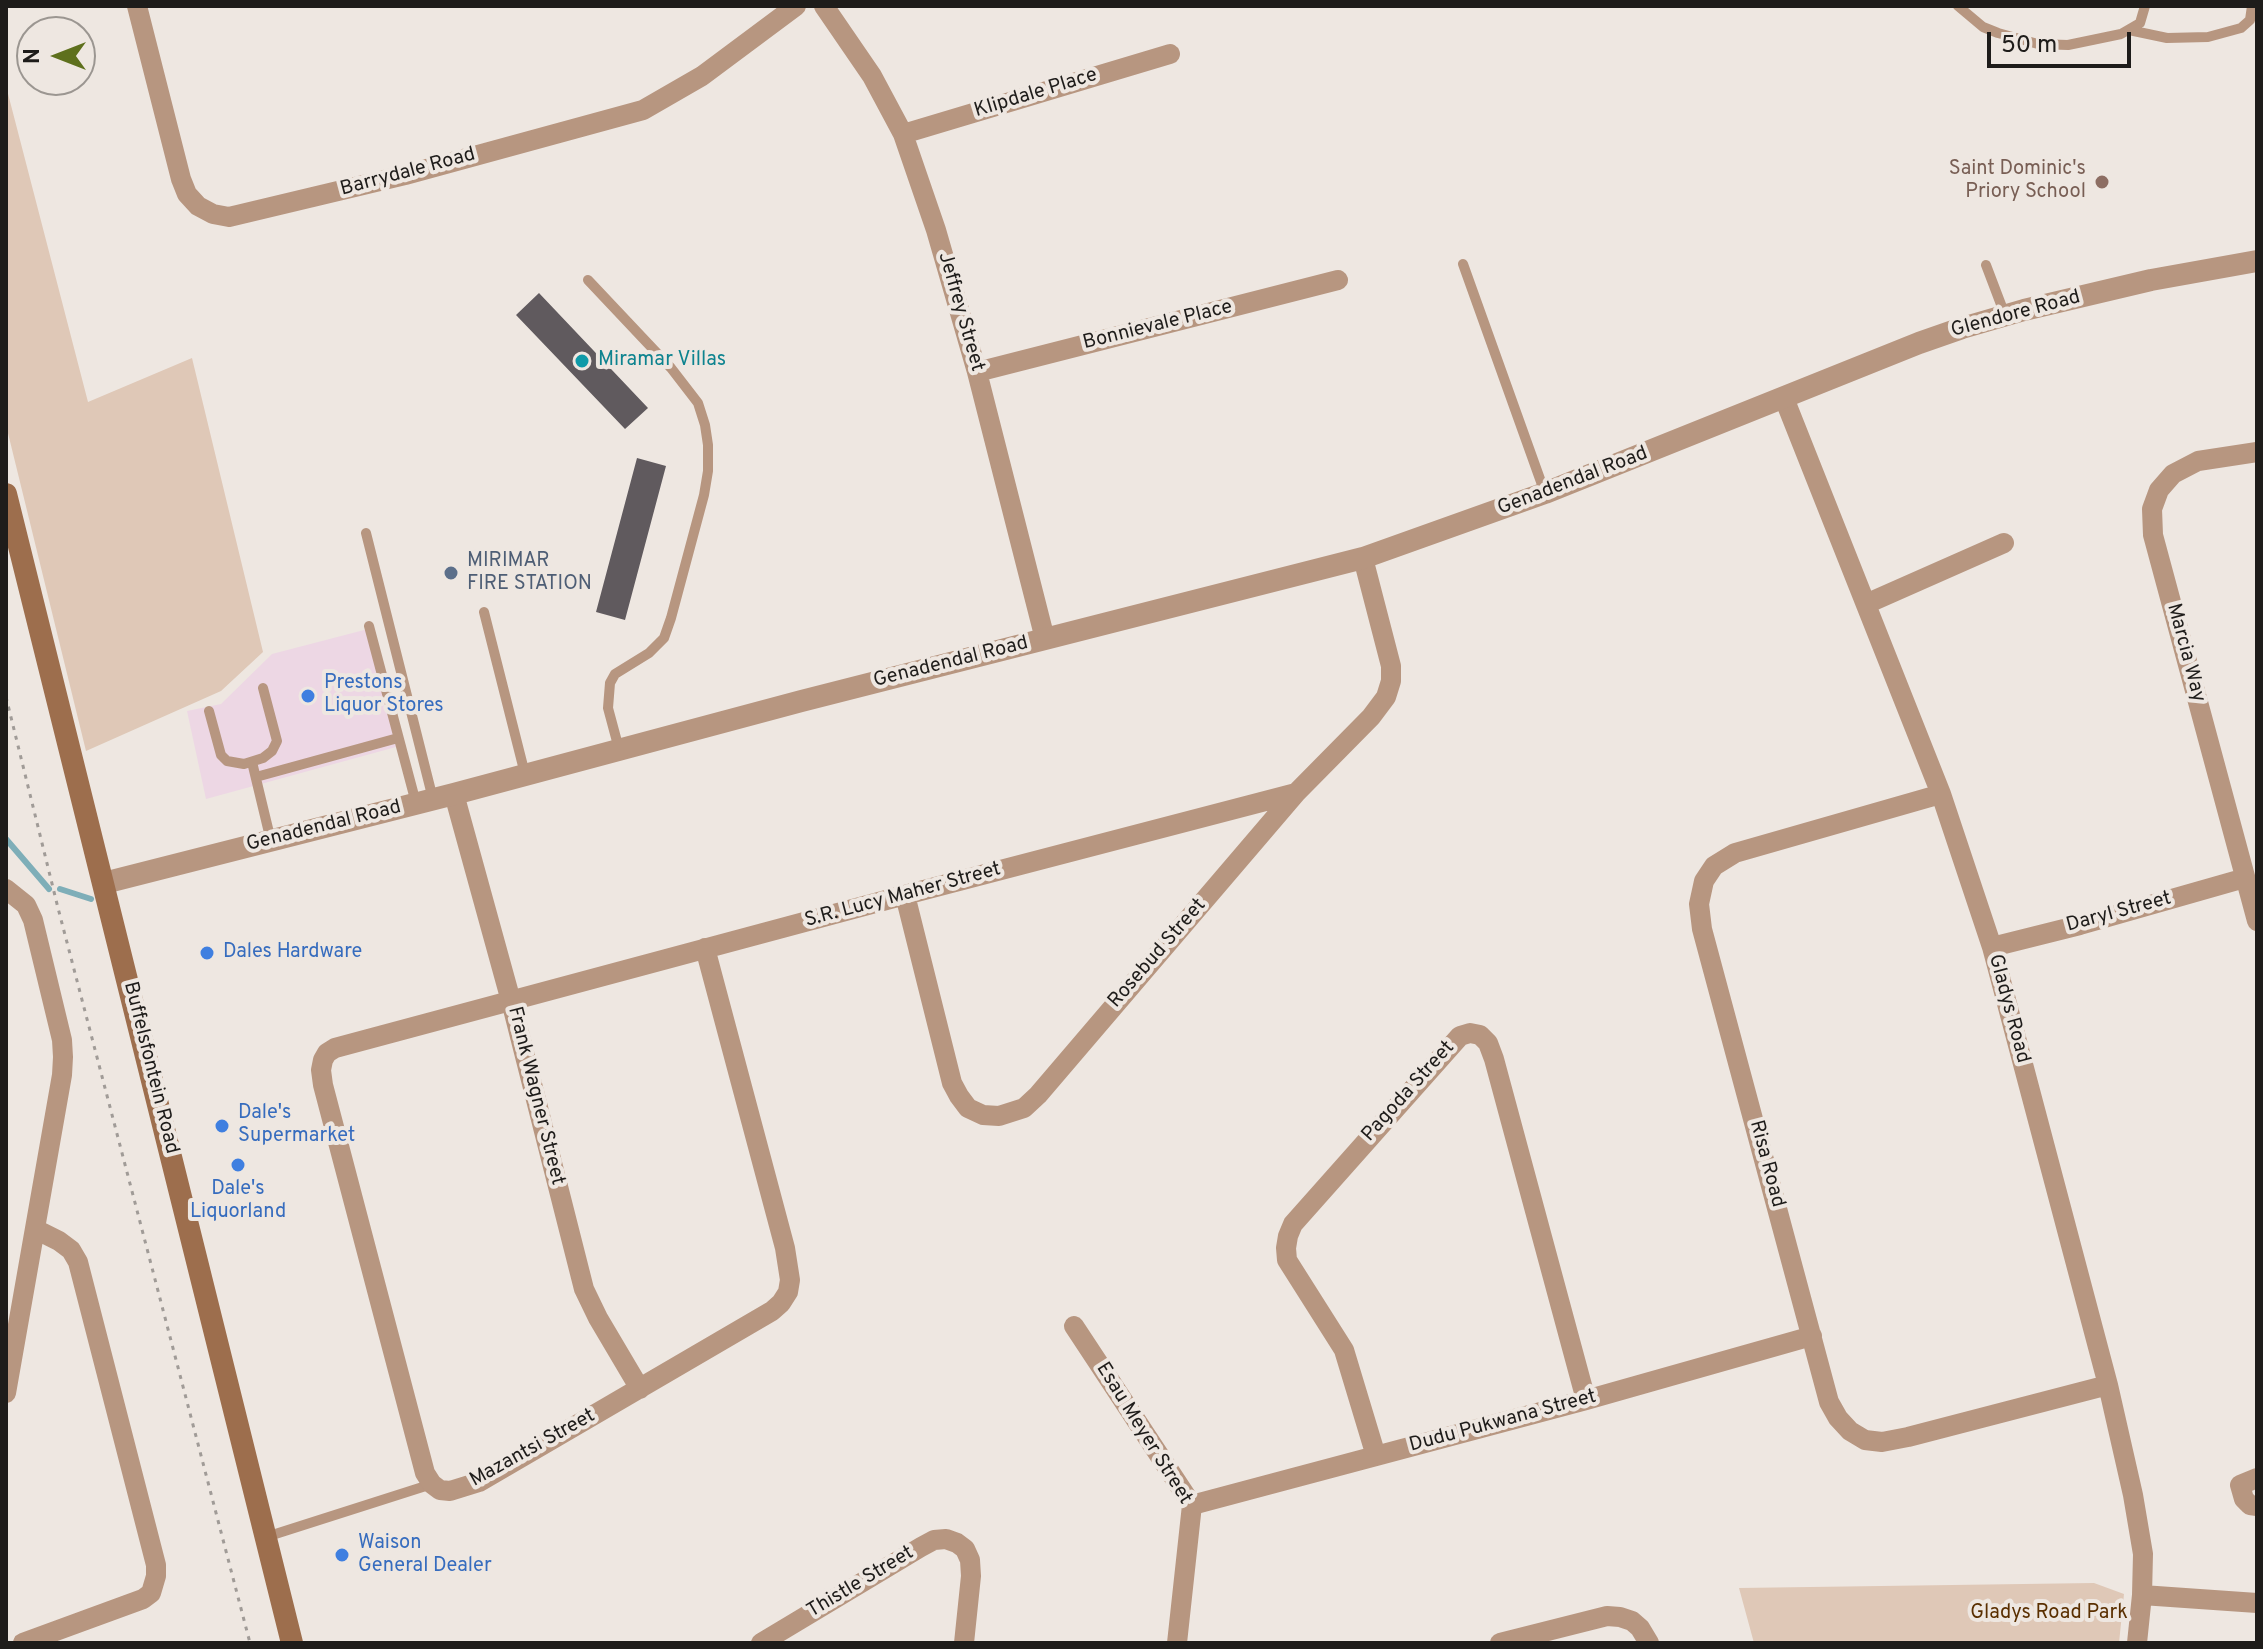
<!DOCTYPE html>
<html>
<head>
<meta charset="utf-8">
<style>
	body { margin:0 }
	#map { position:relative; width:2263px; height:1649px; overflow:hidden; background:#eee7e1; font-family:Overpass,sans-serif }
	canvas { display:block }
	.frame { position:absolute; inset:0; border:8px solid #1e1c1a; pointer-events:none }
	.north { position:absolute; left:16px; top:16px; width:80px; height:80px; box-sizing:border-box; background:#eee7e1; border:2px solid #9b9691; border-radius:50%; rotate:270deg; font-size:22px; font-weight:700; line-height:32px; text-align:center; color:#1e1c1a }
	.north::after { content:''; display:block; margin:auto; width:28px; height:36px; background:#5e701d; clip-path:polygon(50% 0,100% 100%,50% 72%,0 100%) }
	.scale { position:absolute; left:1987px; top:32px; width:144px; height:36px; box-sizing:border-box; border:4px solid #1e1c1a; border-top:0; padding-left:10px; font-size:24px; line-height:28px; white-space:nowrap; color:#1e1c1a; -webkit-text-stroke:6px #eee7e1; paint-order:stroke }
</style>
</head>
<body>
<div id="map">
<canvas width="2263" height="1649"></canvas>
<div class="frame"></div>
<div class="north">N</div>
<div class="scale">50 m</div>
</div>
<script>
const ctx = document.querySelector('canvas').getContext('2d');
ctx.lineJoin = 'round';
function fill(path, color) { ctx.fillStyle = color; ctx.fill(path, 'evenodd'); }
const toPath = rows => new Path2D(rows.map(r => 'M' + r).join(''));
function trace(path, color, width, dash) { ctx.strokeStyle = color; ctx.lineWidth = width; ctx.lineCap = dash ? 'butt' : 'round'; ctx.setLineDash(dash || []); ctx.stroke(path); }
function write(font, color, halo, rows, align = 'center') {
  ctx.font = font + ' Overpass,sans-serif'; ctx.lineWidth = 8; ctx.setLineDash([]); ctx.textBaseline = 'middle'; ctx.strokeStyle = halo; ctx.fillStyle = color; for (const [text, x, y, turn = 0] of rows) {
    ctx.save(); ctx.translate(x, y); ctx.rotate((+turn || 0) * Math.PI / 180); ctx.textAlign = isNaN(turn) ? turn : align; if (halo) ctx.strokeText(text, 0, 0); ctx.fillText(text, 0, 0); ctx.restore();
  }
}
fill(toPath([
	[368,629,396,747,206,799,187,711,221,704,272,654]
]), '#edd7e4');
fill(toPath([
	[6,86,88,402,192,358,263,652,221,691,86,751,6,425],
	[2094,1583,2124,1594,2119,1643,1754,1643,1739,1588]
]), '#dfc8b7');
trace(toPath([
	[6,839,49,889],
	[60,889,91,899]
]), '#7eaeb8', 6);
fill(toPath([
	[539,293,648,408,625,429,516,315],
	[637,458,666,466,625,620,596,612]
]), '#605a5e');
trace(toPath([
	[6,697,58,908,250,1643]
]), '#a09b97', 3, [4, 6]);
trace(toPath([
	[1958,6,1983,27,1998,33,2038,44,2068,45,2121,34,2140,23,2145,6],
	[2129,30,2167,38,2208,37,2241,28,2250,20,2252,6],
	[1463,264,1545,493],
	[1986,265,2005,315],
	[588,280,671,368,698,403,705,425,708,445,708,471,704,495,671,618,664,638,649,653,615,674,610,683,608,708,619,749],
	[366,533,433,799],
	[484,612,525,774],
	[369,626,416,803],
	[209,711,221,755,227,761,244,764,263,758,272,751,277,741,263,688],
	[252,762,271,841],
	[256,777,398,738],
	[266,1537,432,1484]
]), '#b79680', 10);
trace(toPath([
	[137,6,181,179,187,194,198,206,213,214,229,217,405,175,643,110,702,76,796,6],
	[824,6,872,76,903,134,936,230,977,372,1045,639],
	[903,134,1170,54],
	[977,372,1338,280],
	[1784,398,1941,794,1992,947,2108,1385,2133,1495,2143,1554,2142,1595,2137,1643],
	[2257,452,2198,461,2173,474,2159,490,2152,509,2153,535,2257,921],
	[1866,604,2004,543],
	[454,794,511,1001,584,1289,598,1318,640,1389],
	[1941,794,1735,853,1714,866,1704,881,1699,904,1702,929,1829,1402,1838,1418,1850,1431,1865,1440,1882,1442,1908,1437,2108,1385],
	[6,889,26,905,33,920,62,1040,63,1057,62,1075,6,1393],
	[905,895,952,1083,959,1096,968,1108,983,1115,999,1116,1024,1108,1038,1095,1296,793,1371,717,1386,697,1391,681,1391,666,1363,558],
	[1992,947,2080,925,2245,878],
	[705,948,785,1248,790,1280,788,1292,781,1303,772,1311,479,1482,450,1491,440,1490,432,1484,425,1473,323,1085,321,1070,323,1060,327,1053,335,1048,905,895,1296,793],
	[1074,1326,1192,1505,1177,1643],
	[1376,1456,1344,1350,1287,1260,1286,1248,1288,1236,1293,1224,1460,1036,1470,1033,1480,1035,1488,1043,1494,1059,1586,1400],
	[2257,1478,2240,1485,2244,1499,2250,1505,2257,1506],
	[1192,1505,1586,1400,1812,1336],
	[2142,1595,2257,1603],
	[23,1643,143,1599,151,1593,156,1576,156,1565,78,1262,71,1250,59,1241,35,1229],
	[761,1643,921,1547,934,1540,946,1539,957,1543,965,1549,970,1560,971,1576,964,1643],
	[1500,1643,1607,1616,1620,1617,1632,1621,1640,1628,1649,1643]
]), '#b79680', 20);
trace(toPath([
	[104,883,454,794,801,701,1363,558,1545,493,1919,343,1962,328,2024,310,2151,280,2257,261]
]), '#b79680', 22);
trace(toPath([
	[6,494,292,1643]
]), '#9d6e4d', 22);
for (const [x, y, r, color] of [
	[2102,182,8,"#8d6e63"],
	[582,361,8,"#0f9aa8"],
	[451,573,8,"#5c6f8a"],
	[308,696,8,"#3f7fe0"],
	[207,953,8,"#3f7fe0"],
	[222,1126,8,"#3f7fe0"],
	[238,1165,8,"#3f7fe0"],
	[342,1555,8,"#3f7fe0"]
]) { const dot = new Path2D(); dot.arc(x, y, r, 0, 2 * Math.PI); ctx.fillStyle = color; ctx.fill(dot); trace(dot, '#eee7e1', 3); }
write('20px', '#1e1c1a', '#eee7e1', [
	["Klipdale Place",1036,94,-17],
	["Barrydale Road",408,173,-15],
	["Jeffrey Street",960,312,74],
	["Glendore Road",2016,315,-15],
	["Bonnievale Place",1158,326,-14],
	["Genadendal Road",1573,482,-21],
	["Marcia Way",2185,653,75],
	["Genadendal Road",951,663,-14],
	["Genadendal Road",324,827,-14],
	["S.R. Lucy Maher Street",903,896,-15],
	["Daryl Street",2119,913,-15],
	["Rosebud Street",1158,954,-49],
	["Gladys Road",2008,1009,75],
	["Buffelsfontein Road",150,1068,76],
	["Pagoda Street",1409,1092,-48],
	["Frank Wagner Street",535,1096,76],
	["Risa Road",1766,1164,75],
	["Dudu Pukwana Street",1503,1422,-15],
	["Esau Meyer Street",1143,1434,58],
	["Mazantsi Street",533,1449,-29],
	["Thistle Street",861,1583,-31]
]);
write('20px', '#785e54', '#eee7e1', [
	["Saint Dominic's",2086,170],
	["Priory School",2086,193]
], 'right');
write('20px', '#0d838f', '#eee7e1', [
	["Miramar Villas",598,361]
], 'left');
write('20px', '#4e5e75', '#eee7e1', [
	["MIRIMAR",467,562],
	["FIRE STATION",467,585]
], 'left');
write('20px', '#366cbe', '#eee7e1', [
	["Prestons",324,684],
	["Liquor Stores",324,707],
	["Dales Hardware",223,953],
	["Dale's",238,1114],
	["Supermarket",238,1137],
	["Dale's",238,1190,"center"],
	["Liquorland",238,1213,"center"],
	["Waison",358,1544],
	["General Dealer",358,1567]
], 'left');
write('20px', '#5a2f01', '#eee7e1', [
	["Gladys Road Park",2049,1614]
]);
</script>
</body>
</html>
